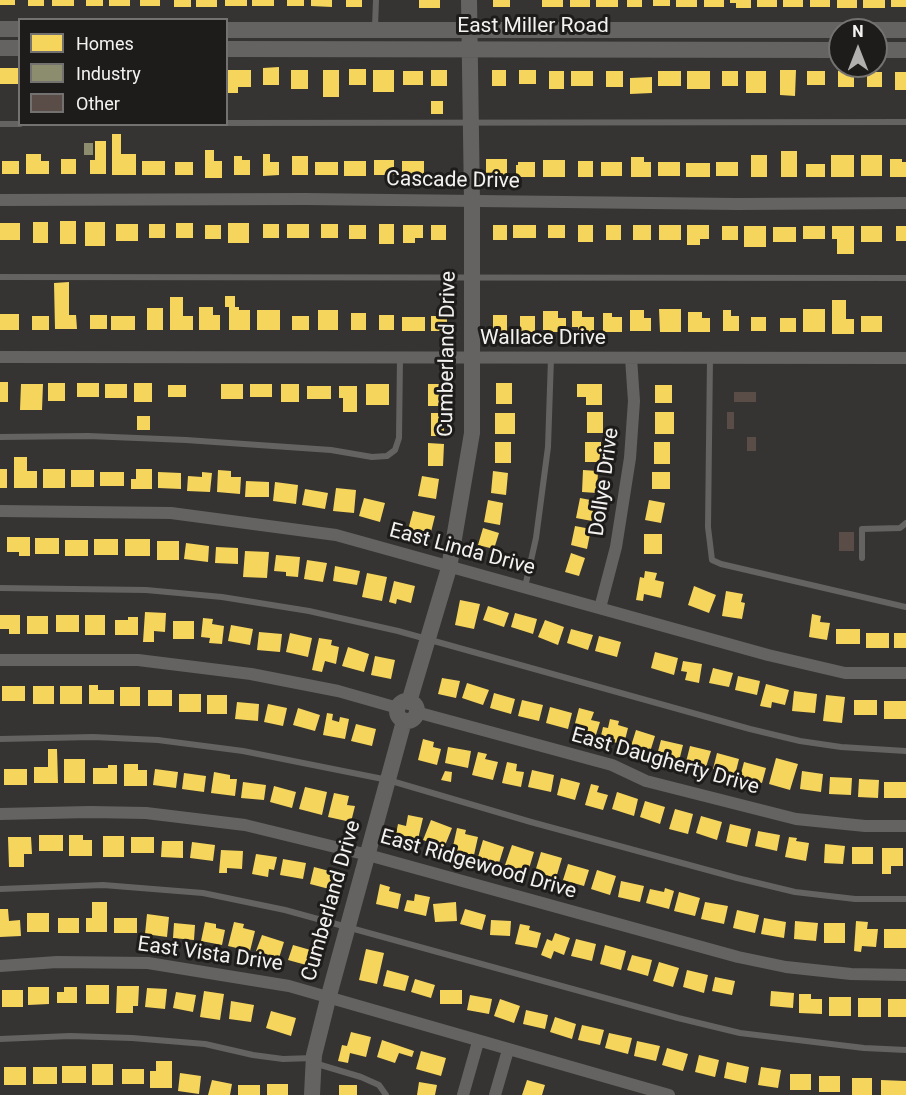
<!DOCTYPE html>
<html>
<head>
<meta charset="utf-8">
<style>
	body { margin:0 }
	#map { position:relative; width:906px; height:1095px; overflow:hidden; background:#363432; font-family:Roboto,sans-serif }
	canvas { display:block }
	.legend { position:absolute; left:18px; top:18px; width:210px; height:108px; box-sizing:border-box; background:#1d1c1a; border:2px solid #737270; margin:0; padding:8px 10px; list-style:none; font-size:18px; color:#f4f2f0 }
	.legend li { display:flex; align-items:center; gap:12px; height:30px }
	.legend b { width:30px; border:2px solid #737270 }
	.north { position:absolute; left:828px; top:18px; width:60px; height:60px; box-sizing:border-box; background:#1d1c1a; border:2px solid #737270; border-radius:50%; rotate:0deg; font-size:16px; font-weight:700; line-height:24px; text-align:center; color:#f4f2f0 }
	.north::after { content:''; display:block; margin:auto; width:21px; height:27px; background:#b2b0ae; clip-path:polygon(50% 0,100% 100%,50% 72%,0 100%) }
</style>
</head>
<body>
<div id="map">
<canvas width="906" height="1095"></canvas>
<ul class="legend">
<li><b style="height:16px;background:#f6d55c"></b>Homes</li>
<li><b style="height:16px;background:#8c8c6e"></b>Industry</li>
<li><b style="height:16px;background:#5a4c46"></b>Other</li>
</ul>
<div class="north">N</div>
</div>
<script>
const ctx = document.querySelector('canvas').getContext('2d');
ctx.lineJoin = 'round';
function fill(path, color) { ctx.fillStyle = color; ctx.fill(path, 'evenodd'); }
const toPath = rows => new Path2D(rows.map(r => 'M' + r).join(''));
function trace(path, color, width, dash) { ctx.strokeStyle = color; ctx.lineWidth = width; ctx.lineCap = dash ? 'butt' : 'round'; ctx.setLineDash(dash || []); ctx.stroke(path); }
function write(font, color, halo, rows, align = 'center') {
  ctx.font = font + ' Roboto,sans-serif'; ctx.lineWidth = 6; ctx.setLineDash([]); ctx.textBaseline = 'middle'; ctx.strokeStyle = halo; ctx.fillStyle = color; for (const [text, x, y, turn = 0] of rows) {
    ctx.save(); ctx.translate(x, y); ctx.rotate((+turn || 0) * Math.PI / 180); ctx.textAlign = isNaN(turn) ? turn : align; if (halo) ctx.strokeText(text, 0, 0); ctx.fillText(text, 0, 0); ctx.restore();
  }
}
fill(toPath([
	[0,0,15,0,15,5,0,5],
	[28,0,44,0,44,6,28,6],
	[52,0,74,0,74,6,52,6],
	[86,0,103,0,103,6,86,6],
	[109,0,130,0,130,6,109,6],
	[140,0,160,0,160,6,140,6],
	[174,0,191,0,191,7,174,7],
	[196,0,217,0,217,7,196,7],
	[225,0,247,0,247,6,225,6],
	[252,0,274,0,274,6,252,6],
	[287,0,304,0,304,6,287,6],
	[311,0,332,0,332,7,311,6],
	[346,0,362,0,362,7,346,7],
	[419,0,440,0,440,8,419,8],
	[493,0,510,0,510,7,493,7],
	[542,0,563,0,563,7,542,7],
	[570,0,590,0,590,7,570,7],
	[596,0,618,0,618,7,596,7],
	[627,0,642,0,642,7,627,7],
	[653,0,670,0,670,6,653,6],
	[676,0,697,0,697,7,676,7],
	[704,0,724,0,724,7,704,7],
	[730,0,751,0,751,8,736,8,736,3,730,3],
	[757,0,777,0,777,7,757,7],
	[783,0,803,0,803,7,783,7],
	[810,0,830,0,830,7,810,7],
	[837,0,857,0,857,8,837,8],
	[863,0,885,0,885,8,863,8],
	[891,0,906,0,906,7,891,7],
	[279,67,279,85,263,85,263,68],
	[0,68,19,68,19,84,0,84],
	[349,69,366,69,366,85,349,85],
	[228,70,251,70,251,87,238,87,238,93,228,93],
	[291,70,308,70,308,89,291,89],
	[323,70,339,70,339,97,323,97],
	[373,70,394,70,394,92,373,92],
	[431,70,447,70,447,86,431,86],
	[492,70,506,70,506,86,492,86],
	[519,70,536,70,536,84,519,84],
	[780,70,796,70,795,96,780,95],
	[403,71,423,71,423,85,403,85],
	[549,71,564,71,564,89,549,89],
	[571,71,593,71,593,86,571,86],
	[606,71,623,71,623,87,606,87],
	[658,71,681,71,681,86,658,86],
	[687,71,710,71,710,89,687,89],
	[722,71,738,71,738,86,722,86],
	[746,71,766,71,766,93,746,93],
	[807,71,825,71,825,85,807,85],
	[838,71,854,71,854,87,838,87],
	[867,72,882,72,882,87,867,87],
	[895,72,906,72,906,90,895,90],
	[652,77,652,93,630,94,630,78],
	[431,101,443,101,443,114,431,114],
	[112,134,121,134,121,154,136,154,136,175,112,175],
	[95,141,106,141,106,174,90,174,90,160,95,160],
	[205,150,214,150,214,161,222,161,222,178,205,178],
	[781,151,797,151,797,177,781,177],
	[26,154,41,154,41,161,49,161,49,174,26,174],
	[263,154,270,154,270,162,279,162,279,175,263,176],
	[751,155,767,155,767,177,751,177],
	[831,155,854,155,854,177,831,177],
	[861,155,882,155,882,176,861,176],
	[234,156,242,156,242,160,250,160,250,175,234,175],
	[292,156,308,156,308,175,292,175],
	[631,157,644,157,644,162,651,162,651,177,631,177],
	[61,159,76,159,76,174,61,174],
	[486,159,507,159,507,176,486,177],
	[890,159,902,159,902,162,906,162,906,177,890,177],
	[374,160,394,160,394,175,374,175],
	[543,160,565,160,565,177,543,177],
	[2,161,19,161,19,174,2,174],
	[142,161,165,161,165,175,142,175],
	[344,161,366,161,366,176,344,176],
	[402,161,424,161,424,176,402,176],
	[578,161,593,161,593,177,578,177],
	[175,162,193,162,193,175,175,175],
	[315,162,338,162,338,175,315,175],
	[518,162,535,162,535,177,516,177,516,165,518,165],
	[601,162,622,162,622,176,601,176],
	[658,162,680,162,680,176,658,176],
	[716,162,738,162,738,176,716,176],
	[686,163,710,163,710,177,686,177],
	[806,164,825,164,825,177,806,177],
	[60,221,76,221,76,244,60,244],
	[33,222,48,222,48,243,33,243],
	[85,222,105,222,105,246,85,246],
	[0,223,20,223,20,240,0,240],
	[176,223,193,223,193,238,176,238],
	[228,223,249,223,249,243,228,243],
	[116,224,138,224,138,241,116,241],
	[149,224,165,224,165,238,149,238],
	[263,224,279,224,279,238,263,238],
	[287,224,309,224,309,238,287,238],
	[321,224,338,224,338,238,321,238],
	[379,224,394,224,394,244,379,244],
	[205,225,221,225,221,239,205,239],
	[349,225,366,225,366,239,349,239],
	[403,225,423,225,423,238,415,238,415,243,403,243],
	[431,225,446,225,446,240,431,240],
	[493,225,507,225,507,240,493,240],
	[513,225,536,225,536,238,513,238],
	[548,225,565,225,565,238,548,238],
	[578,225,593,225,593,242,578,242],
	[606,225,621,225,621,240,606,240],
	[633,225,651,225,651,240,633,240],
	[659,225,681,225,681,240,659,240],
	[687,225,709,225,709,239,700,239,700,245,687,245],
	[722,226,738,226,738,240,722,240],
	[744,226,766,226,766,247,744,247],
	[803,226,825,226,825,239,803,239],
	[832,226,854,226,854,254,837,254,837,239,832,239],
	[861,226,882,226,882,242,861,242],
	[896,226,906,226,906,241,896,241],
	[773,227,796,227,796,242,773,242],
	[69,282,69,315,76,315,77,329,55,329,54,283],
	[225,296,235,296,235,307,239,307,239,310,250,310,250,330,229,330,229,307,225,307],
	[170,297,183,297,183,316,193,316,193,330,170,330],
	[832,300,846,300,846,319,854,319,854,334,832,334],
	[199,307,213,307,213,315,220,315,220,330,199,330],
	[147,308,163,308,163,330,147,330],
	[659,309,681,309,681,332,660,332],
	[803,309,825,309,825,332,803,332],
	[257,310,280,310,280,330,257,330],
	[318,310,338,310,338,330,318,330],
	[630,310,644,310,644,318,651,318,651,331,630,331],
	[723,310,731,310,731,316,739,316,739,331,723,331],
	[543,311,558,311,558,318,566,318,566,332,549,332,549,330,543,330],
	[572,311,582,311,582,317,594,317,594,332,578,332,578,327,572,327],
	[688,312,702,312,702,318,710,318,710,332,688,332],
	[351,313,366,313,366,330,351,330],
	[603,313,612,313,612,317,622,317,622,332,603,332],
	[0,314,19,314,19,330,0,330],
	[90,315,107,315,107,329,90,329],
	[379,315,394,315,394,330,379,330],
	[493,315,507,315,507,331,493,331],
	[32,316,49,316,49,330,32,330],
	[111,316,135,316,135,330,111,330],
	[292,316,309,316,309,330,292,330],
	[431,316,447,316,447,331,431,331],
	[520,316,535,316,535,332,520,332],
	[861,316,882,316,882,332,861,332],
	[402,317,425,317,425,331,402,331],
	[751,317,766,317,766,331,751,331],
	[780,318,796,318,796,332,780,332],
	[0,382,8,382,8,402,0,402],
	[48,383,65,383,65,401,48,401],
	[77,383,99,383,99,397,77,397],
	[134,383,152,383,152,402,134,402],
	[496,383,512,383,512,404,496,404],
	[21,384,43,384,42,410,20,410],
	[105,384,127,384,127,398,105,398],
	[221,384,243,384,243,399,221,399],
	[250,384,272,384,272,397,250,397],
	[281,384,299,384,299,402,281,402],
	[366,384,389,384,389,405,366,405],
	[428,384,444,384,444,406,428,406],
	[577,384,602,384,602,405,586,405,586,397,577,397],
	[168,385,186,385,186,397,168,397],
	[655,385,672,385,672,403,655,403],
	[307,386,331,386,331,399,307,399],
	[339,386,357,386,357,412,343,412,343,398,339,398],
	[587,412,603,412,603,433,587,433],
	[655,412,674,412,674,434,655,434],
	[431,413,444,413,444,436,431,436],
	[495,413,515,413,515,434,495,434],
	[137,416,150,416,150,430,137,430],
	[495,442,511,442,511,463,495,463],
	[585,442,601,442,601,462,585,462],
	[654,442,670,442,670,464,654,464],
	[428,443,444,444,443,466,428,466],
	[14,457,27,457,27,471,37,471,37,488,14,488],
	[0,469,7,469,7,488,0,488],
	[43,469,65,469,65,488,43,488],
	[136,469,152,469,152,489,131,489,131,479,136,479],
	[71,470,94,470,94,487,71,487],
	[218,470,231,471,231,477,241,477,240,494,217,492],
	[583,470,598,471,597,493,582,492],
	[493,471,508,473,506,495,491,493],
	[100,472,124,472,124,486,100,486],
	[158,472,181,473,181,489,158,488],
	[202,472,212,473,210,492,187,491,188,476,202,477],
	[652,472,670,472,670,489,652,489],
	[422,476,439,479,436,499,418,496],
	[246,481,269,482,269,497,245,497],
	[275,482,298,485,296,504,273,501],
	[336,488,356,490,354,513,333,511],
	[305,489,328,493,325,509,302,505],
	[364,498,385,503,380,522,359,516],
	[580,498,596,501,592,521,576,518],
	[488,500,503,503,500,525,484,522],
	[649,500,665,503,661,523,645,520],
	[413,511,435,516,430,536,414,532,412,541,398,537,400,528,408,530],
	[575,526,591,529,587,549,571,545],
	[483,528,499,533,494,549,478,545],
	[644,534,662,534,662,554,644,554],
	[7,537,30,537,30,556,19,556,19,552,7,552],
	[35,538,59,538,59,554,35,554],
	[94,539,118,539,118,555,94,555],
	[125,539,150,539,150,556,125,556],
	[65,540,88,540,88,556,65,556],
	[157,541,179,541,179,560,157,560],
	[186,543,209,546,208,562,184,559],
	[216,547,238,548,238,564,215,563],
	[245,551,269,552,267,578,243,577],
	[571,553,585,558,579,576,565,572],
	[276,555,300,557,298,577,286,576,286,572,274,571],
	[307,560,327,563,323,582,304,579],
	[335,566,360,571,357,585,333,581],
	[645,571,657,573,655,580,664,582,661,598,644,594,643,601,636,600,640,577,644,578],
	[367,573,387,577,382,601,362,597],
	[394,581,415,586,411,603,397,599,396,604,389,602],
	[694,586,716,595,709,613,688,605],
	[726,591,743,594,741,602,745,603,742,619,722,616],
	[460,600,480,604,474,629,455,625],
	[488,606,509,613,504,627,483,620],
	[145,612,166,613,165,632,154,631,154,642,143,642],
	[515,613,537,619,533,634,511,627],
	[812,614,821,616,820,622,830,623,827,640,809,637],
	[0,615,20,615,20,634,9,634,9,629,0,629],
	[56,615,79,615,79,632,56,632],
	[85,615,105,615,105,635,85,635],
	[27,616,48,616,48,634,27,634],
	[128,617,138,617,138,635,115,635,115,620,128,620],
	[203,618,213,619,212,624,224,626,222,644,209,643,210,638,201,637],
	[545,620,564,627,558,645,538,637],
	[173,621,194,621,194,639,173,639],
	[231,625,253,629,250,645,228,641],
	[571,629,593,635,588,650,567,643],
	[836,629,860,629,860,644,836,644],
	[259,632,282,634,280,652,257,650],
	[290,633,312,638,308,657,286,652],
	[866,633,889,633,889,648,866,648],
	[894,633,906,633,906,648,894,648],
	[599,636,621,642,617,657,595,651],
	[319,638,332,640,331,645,339,647,336,664,325,661,322,672,312,670],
	[348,647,369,654,364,672,342,666],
	[655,652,678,658,674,675,651,668],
	[375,656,395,660,391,679,371,675],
	[683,661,702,664,699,683,685,680,687,672,681,671],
	[713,668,733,673,729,687,709,683],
	[738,676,760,681,757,695,735,690],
	[442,678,460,681,456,698,438,694],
	[467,683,489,690,483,705,462,698],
	[766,684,789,690,785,705,772,702,771,708,760,706],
	[89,685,98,685,98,690,114,690,114,704,89,704],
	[2,686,25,686,25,701,2,701],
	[33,686,54,686,54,704,33,704],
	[60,686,82,686,82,704,60,704],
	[120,687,140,687,140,706,120,706],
	[148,690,172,690,172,706,148,706],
	[794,691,817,694,815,713,792,711],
	[494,693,515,699,511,714,490,708],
	[179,694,201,694,201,712,179,712],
	[207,695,227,695,227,714,207,714],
	[826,695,845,697,842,723,823,721],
	[522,700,543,705,539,721,518,716],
	[854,700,877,700,877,715,854,715],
	[884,701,906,701,906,719,884,719],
	[237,702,259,704,258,721,235,719],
	[268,704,287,708,283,726,264,722],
	[550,707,572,713,568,729,546,723],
	[298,708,320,715,315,731,293,725],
	[579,708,594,712,591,720,600,722,595,738,573,731],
	[327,713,333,714,332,720,339,722,340,717,349,719,345,739,323,735],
	[610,719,619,721,618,725,628,728,624,744,600,740,603,727,608,728],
	[356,724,376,729,372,746,351,741],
	[636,730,655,736,650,752,631,746],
	[423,739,434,742,433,747,441,749,437,765,418,760],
	[661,740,683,745,679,761,657,755],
	[690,746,711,751,706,767,686,762],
	[448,747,471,751,468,768,445,763],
	[48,749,57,749,58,783,34,783,34,767,48,767],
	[478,752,487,754,485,759,498,762,493,780,472,775],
	[717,753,739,759,735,775,713,769],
	[776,758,798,764,790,790,769,784],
	[64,759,85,759,85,783,64,783],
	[507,762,517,764,516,771,524,772,521,787,502,783],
	[744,762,766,768,762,783,740,777],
	[124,764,138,764,138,770,147,770,147,786,124,786],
	[108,765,117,765,117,784,93,784,93,768,108,768],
	[4,769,27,769,27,785,4,785],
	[155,769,178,772,176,788,153,785],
	[532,770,554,775,551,792,528,787],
	[445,771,452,772,451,782,441,780],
	[802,771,823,774,821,792,800,789],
	[214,772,230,775,230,779,237,779,235,796,211,793],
	[184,773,206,776,204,792,182,789],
	[830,777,852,778,851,795,829,794],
	[561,778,580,783,575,800,557,795],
	[859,779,879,780,878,798,858,797],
	[243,782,266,785,264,800,241,798],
	[884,782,906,782,906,798,884,798],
	[591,784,599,786,597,792,608,795,603,810,585,805],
	[274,786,296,792,292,808,270,802],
	[305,787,327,792,322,815,299,809],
	[617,792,638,799,634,816,612,809],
	[334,793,349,796,347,805,355,806,351,822,328,817],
	[645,801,665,807,660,824,640,817],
	[675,809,693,814,688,834,669,829],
	[408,815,423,818,418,839,396,834,398,824,406,826],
	[701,816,722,822,717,840,696,833],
	[431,820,452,828,444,848,423,840],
	[730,824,751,829,747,847,726,842],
	[457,828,466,830,465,834,478,837,474,855,452,851],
	[758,831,780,835,777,851,755,846],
	[39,835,63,835,63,851,39,851],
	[69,835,83,835,83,840,92,840,92,856,69,856],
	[103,836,124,836,124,857,103,857],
	[8,837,31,837,32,854,24,854,24,867,9,867],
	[131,837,154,837,154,853,131,853],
	[789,837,797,838,796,841,809,843,806,861,785,857],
	[483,840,504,847,499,863,478,857],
	[162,841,183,841,183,858,161,857],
	[192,842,215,845,213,861,190,858],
	[825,844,845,846,843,864,824,863],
	[512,845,534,852,528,872,505,865],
	[852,847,873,847,873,864,852,864],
	[882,848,903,848,903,866,891,866,891,874,882,874],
	[221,850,243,851,242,869,227,868,227,873,219,873],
	[541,852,562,858,556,878,535,872],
	[256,854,277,857,274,870,269,869,268,877,252,874],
	[283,859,306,863,303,879,280,875],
	[568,864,589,870,584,886,563,880],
	[314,867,337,873,333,890,310,884],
	[597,870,616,876,610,895,591,889],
	[621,881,644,886,640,902,618,897],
	[380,884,390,887,389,891,401,894,398,909,376,904],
	[665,888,674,891,669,909,646,903,650,889,664,892],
	[679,892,700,898,695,916,674,911],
	[415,894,430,897,426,916,404,911,407,900,414,901],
	[92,902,107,902,107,932,86,932,86,918,92,918],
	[456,902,457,921,435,922,433,904],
	[705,902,728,906,724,924,701,919],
	[0,909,8,909,9,921,20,920,21,936,0,937],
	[465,909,486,915,482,930,460,924],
	[737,910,759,915,755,933,733,928],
	[27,913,49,913,49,932,27,932],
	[147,914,169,917,167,937,145,934],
	[58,918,79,918,79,933,58,933],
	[114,918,137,918,137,933,114,933],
	[764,918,786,922,784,938,761,934],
	[491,920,511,921,510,936,490,935],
	[795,921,818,923,816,941,794,939],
	[856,921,868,922,867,929,878,929,876,947,862,946,861,952,854,951],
	[205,922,216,924,216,928,225,930,222,945,201,941],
	[234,922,244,924,243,928,255,931,250,951,228,946],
	[174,923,195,925,194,940,173,938],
	[824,923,845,923,845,943,824,943],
	[520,924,530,926,529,930,541,933,537,948,515,944],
	[884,929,906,929,906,948,884,948],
	[555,933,570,938,564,955,554,951,551,959,541,955,547,939,552,941],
	[262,935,284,942,279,958,256,951],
	[576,939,596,944,592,961,571,956],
	[293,945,314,951,310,966,288,960],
	[605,945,626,951,621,970,600,964],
	[366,949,384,953,377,984,359,980],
	[632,955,652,960,648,976,627,970],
	[659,962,679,968,673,987,653,981],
	[387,970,409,976,405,991,383,986],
	[687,970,708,975,704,993,683,987],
	[715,977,735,981,732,995,712,991],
	[415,979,435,985,431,998,411,992],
	[86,985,109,985,109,1004,86,1004],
	[117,986,139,986,138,1006,133,1006,133,1013,116,1013],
	[28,987,49,987,49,1004,28,1005],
	[64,987,77,987,77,1003,57,1003,57,992,64,992],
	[147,988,167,989,165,1009,145,1007],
	[2,990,23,990,23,1007,2,1007],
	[440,990,462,990,462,1004,440,1004],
	[204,991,224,994,220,1020,200,1017],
	[771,991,794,993,793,1008,770,1006],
	[176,992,196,995,193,1012,173,1008],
	[799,994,811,994,811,999,822,999,822,1014,799,1013],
	[470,995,492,999,489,1014,467,1010],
	[829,997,851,997,851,1016,829,1016],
	[858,998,881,998,881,1017,858,1017],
	[500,999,520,1006,514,1023,494,1016],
	[888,999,906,999,906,1017,888,1017],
	[231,1001,254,1005,251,1022,229,1019],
	[526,1010,548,1015,545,1029,523,1024],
	[271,1011,296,1018,291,1036,266,1028],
	[555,1017,576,1024,572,1039,550,1032],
	[582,1025,604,1030,600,1045,578,1040],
	[351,1032,371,1037,366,1057,350,1053,348,1063,338,1061,342,1045,347,1046],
	[609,1033,632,1038,628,1054,605,1048],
	[382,1040,414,1051,412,1057,399,1053,395,1063,377,1057],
	[637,1041,660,1046,656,1061,634,1056],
	[667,1048,688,1054,683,1071,662,1065],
	[421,1051,446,1058,441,1076,416,1069],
	[699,1055,719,1060,715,1077,695,1072],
	[156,1061,172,1061,172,1088,150,1088,150,1071,156,1071],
	[727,1062,749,1067,746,1083,724,1078],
	[92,1064,113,1064,113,1085,92,1085],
	[62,1066,86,1066,86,1083,62,1083],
	[4,1067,26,1067,26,1085,4,1085],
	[33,1067,57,1067,57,1084,33,1084],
	[761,1067,781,1070,778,1088,758,1085],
	[122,1069,144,1069,144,1084,122,1084],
	[180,1073,201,1076,199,1094,178,1091],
	[790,1074,811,1074,811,1090,790,1090],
	[819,1076,840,1076,840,1092,819,1092],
	[852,1078,872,1078,872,1095,852,1095],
	[212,1080,232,1084,230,1095,208,1095],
	[527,1080,545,1085,542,1095,522,1095],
	[881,1080,906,1081,906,1095,881,1095],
	[419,1082,437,1085,435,1095,417,1095],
	[267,1084,288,1084,288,1095,267,1095],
	[238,1085,260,1085,260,1095,238,1095],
	[339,1085,357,1085,357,1095,339,1095]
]), '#f6d55c');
fill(toPath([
	[84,143,93,143,93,155,84,155]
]), '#8c8c6e');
fill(toPath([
	[734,392,756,392,756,402,734,402],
	[727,412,734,412,734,429,727,429],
	[747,437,756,437,756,451,747,451],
	[839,532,854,532,854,551,839,551]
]), '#5a4c46');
trace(toPath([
	[375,27,376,0],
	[226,123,906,122],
	[0,124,20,124],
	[0,277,906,278],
	[710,358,708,527,712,560,721,564,906,607],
	[0,437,88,436,186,440,331,450,372,457,387,456,395,450,399,438,400,358],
	[862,558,862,529,900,528,906,523],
	[525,587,536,538,548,447,551,358],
	[0,588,146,590,222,597,309,611,398,631,750,729,800,741,841,747,906,751],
	[0,739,93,737,158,740,243,751,388,780,531,822,737,878,795,892,855,899,906,899],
	[0,889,103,885,203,893,285,910,678,1018,740,1033,864,1048,906,1050],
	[0,1039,70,1036,132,1038,205,1044,253,1055,283,1059,313,1058],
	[314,1063,361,1077,379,1085,386,1095]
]), '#656362', 6);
trace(toPath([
	[0,200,305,199,737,204,906,203],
	[0,357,906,358],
	[0,511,171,513,336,535,768,655,845,673,906,673],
	[600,608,616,547,630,458,634,401,631,358],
	[0,660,138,660,251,674,338,691,398,708],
	[416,712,612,765,646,781,796,819,865,826,906,826],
	[0,814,90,812,146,813,245,825,368,855,738,957,786,967,851,974,906,975],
	[0,966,57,962,148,963,289,986,669,1095],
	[463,1095,478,1042],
	[495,1095,508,1050]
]), '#656362', 12);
trace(toPath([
	[0,29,20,29],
	[226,30,906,30],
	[0,48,20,48],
	[226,49,840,50],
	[876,50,906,50],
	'397 711a10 10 0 1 1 20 0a10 10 0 1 1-20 0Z',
	[409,702,449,568,472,433,472,201,469,0],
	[312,1095,314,1055,328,999,404,721]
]), '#656362', 16);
write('21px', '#f4f2f0', '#1d1c1a', [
	["East Miller Road",533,27],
	["Cascade Drive",453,181,1],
	["Wallace Drive",543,339],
	["Cumberland Drive",448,354,-89],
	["Dollye Drive",605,482,-82],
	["East Linda Drive",462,550,15],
	["East Daugherty Drive",665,762,16],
	["East Ridgewood Drive",478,865,16],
	["Cumberland Drive",332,901,-74],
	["East Vista Drive",210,955,8]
]);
</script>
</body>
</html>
